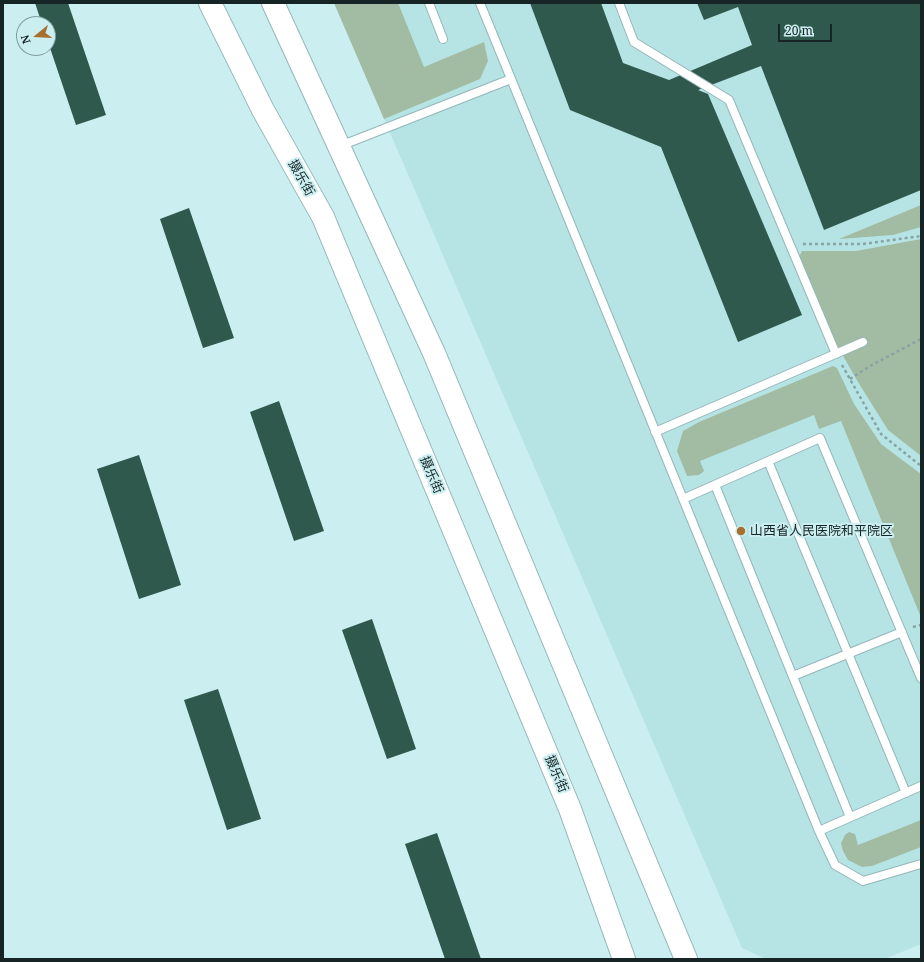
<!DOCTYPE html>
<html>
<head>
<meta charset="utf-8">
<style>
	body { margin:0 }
	#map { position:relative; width:924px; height:962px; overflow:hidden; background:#cbeef0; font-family:"Noto Serif",serif }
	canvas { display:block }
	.frame { position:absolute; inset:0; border:4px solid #172425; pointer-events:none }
	.north { position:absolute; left:16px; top:16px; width:40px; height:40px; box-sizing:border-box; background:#cbeef0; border:1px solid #839d9f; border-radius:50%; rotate:252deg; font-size:11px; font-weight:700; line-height:16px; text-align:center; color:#172425 }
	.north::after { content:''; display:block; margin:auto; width:14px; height:18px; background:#a86f2d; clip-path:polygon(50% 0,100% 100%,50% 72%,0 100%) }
	.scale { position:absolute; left:778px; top:24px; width:54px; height:18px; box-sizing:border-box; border:2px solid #172425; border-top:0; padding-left:5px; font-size:12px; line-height:14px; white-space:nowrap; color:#172425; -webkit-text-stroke:3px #cbeef0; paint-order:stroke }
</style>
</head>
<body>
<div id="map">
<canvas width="924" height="962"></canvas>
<div class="frame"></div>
<div class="north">N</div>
<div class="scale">20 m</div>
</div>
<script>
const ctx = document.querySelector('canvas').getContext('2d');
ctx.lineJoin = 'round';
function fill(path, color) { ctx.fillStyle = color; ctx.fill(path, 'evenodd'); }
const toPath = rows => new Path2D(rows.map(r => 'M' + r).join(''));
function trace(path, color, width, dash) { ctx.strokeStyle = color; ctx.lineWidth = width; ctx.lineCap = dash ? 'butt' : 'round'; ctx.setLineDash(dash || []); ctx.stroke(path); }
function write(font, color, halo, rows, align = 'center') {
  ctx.font = font + ' "Noto Serif","Noto Sans SC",serif'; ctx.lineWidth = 4; ctx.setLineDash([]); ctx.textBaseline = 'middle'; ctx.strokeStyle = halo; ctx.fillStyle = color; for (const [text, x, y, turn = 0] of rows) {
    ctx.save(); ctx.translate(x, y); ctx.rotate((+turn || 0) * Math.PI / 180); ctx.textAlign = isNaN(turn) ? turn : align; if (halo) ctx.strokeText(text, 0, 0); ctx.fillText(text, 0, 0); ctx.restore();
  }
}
fill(toPath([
	[334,3,921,3,921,944,885,959,766,959,742,948]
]), '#b6e4e5');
fill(toPath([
	[334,3,398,3,424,67,484,42,488,61,480,79,384,119],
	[921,205,921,227,893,235,839,239],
	[921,239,921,456,888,430,858,382,830,333,799,257,802,251,856,251],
	[833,366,837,368,854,404,881,444,921,474,920,615,841,421,819,429,814,415,700,461,704,471,699,475,687,476,677,451,683,431,699,422],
	[921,820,921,847,872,866,862,867,848,860,843,851,841,843,845,835,849,832,855,834,858,845]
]), '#a2bca3');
fill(toPath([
	[35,3,68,3,106,115,76,125,48,42,48,24,42,24],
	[530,3,601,3,623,63,669,80,752,45,738,7,704,20,697,3,921,3,921,190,824,230,761,66,698,90,708,94,802,315,738,342,661,147,570,110],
	[189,208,234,338,203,348,160,219],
	[279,401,324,531,294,541,250,412],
	[139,455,181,585,139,599,97,469],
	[372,619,416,749,387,759,342,630],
	[218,689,261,819,227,830,184,700],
	[437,833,481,959,445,959,405,844]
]), '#30594d');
const service = toPath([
	[429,3,443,39],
	[480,3,819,831,835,865,863,881,921,864],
	[619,3,634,42,729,100,836,354],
	[340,146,511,79],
	[655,432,863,342],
	[768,461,906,793],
	[715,485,850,817],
	[683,499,820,438,921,678],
	[793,676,902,632],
	[819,831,921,786]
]);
const secondary = toPath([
	[210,3,263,110,323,217,570,809,624,959],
	[273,3,434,353,686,959]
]);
trace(service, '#94b6b8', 10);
trace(secondary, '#94b6b8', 24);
trace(toPath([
	[803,244,863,244,921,236],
	[842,365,881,434,921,466],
	[850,379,870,366,921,339],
	[913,627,921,625]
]), '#88a3a4', 2.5, [3, 3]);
trace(service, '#fff', 8);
trace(secondary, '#fff', 22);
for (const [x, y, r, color] of [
	[741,531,5,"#a86f2d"]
]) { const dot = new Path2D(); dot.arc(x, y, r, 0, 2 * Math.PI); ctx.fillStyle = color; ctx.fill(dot); trace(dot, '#cbeef0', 1.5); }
write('13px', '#172425', '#cbeef0', [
	["摄乐街",301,178,61],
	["摄乐街",431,475,67],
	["摄乐街",556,774,67]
]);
write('13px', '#172425', '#cbeef0', [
	["山西省人民医院和平院区",750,531]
], 'left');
</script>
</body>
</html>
